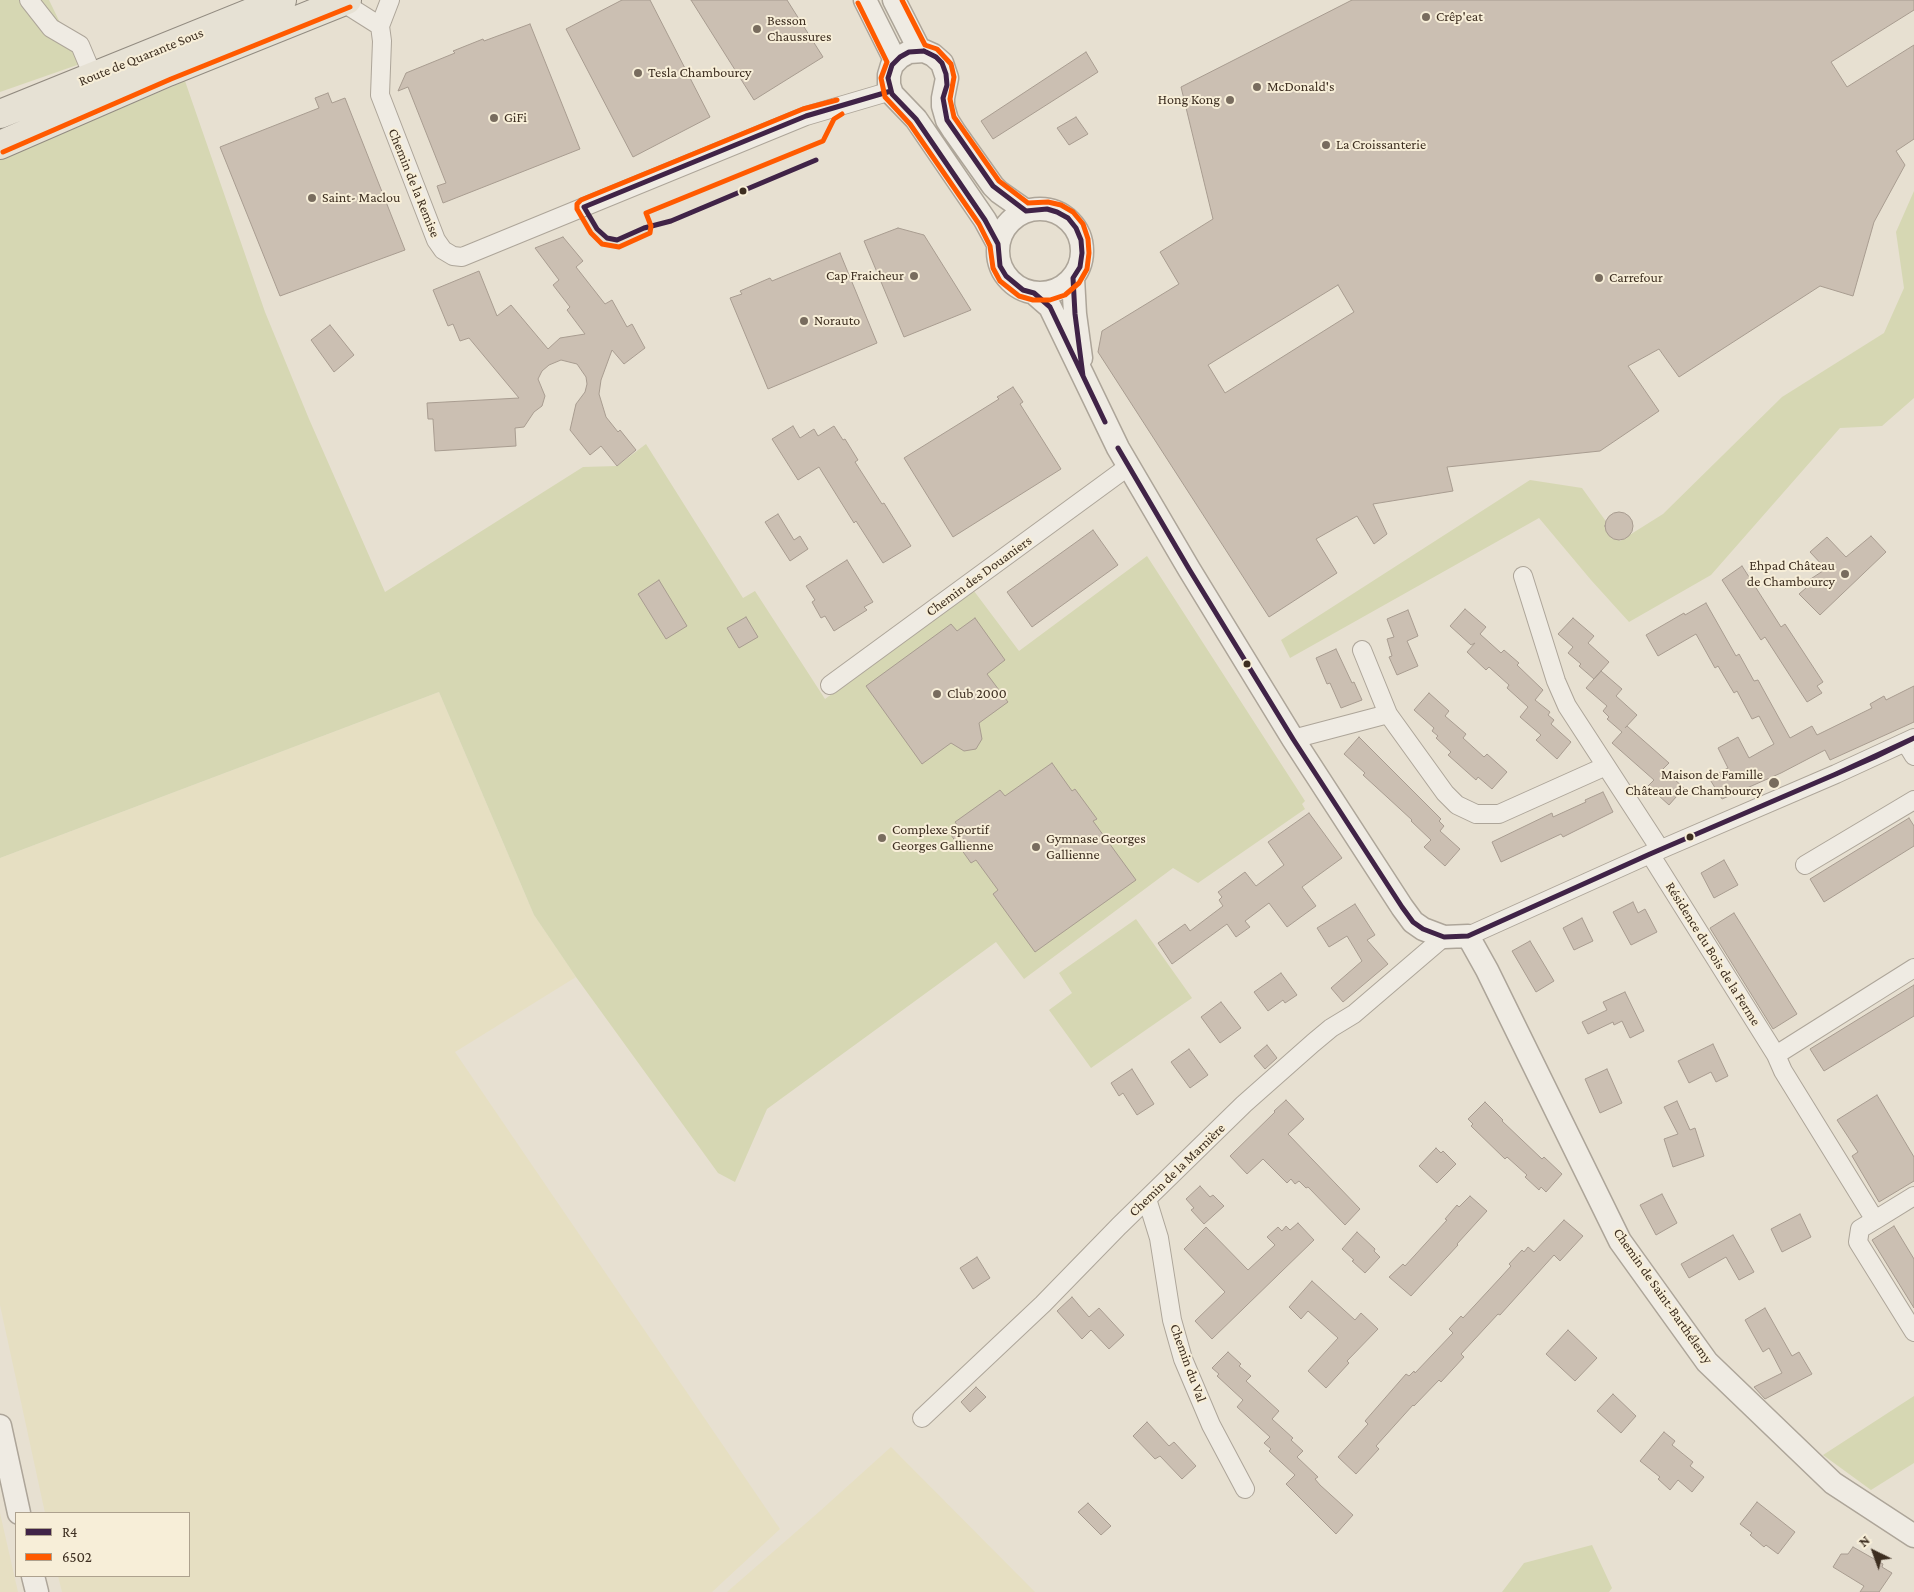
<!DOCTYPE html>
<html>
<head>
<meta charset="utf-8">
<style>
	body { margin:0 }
	#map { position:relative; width:1914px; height:1592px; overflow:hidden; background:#e7e0d1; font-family:"Crimson Pro",serif }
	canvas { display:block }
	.legend { position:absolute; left:15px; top:1512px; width:175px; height:65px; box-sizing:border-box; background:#f7eed8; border:1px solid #ada18e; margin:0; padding:6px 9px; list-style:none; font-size:15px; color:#3d2e20 }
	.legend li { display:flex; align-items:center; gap:10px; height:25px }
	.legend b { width:25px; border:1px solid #ada18e }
	.north { position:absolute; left:1849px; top:1527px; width:50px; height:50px; -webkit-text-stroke:4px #f7eed8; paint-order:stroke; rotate:318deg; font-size:14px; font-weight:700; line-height:20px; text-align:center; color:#3d2e20 }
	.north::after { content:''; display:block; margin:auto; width:18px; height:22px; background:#3d2e20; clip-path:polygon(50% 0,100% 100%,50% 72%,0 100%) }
</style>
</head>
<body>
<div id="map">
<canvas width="1914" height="1592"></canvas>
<ul class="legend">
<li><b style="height:6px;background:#402347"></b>R4</li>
<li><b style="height:6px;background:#ff5a00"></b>6502</li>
</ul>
<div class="north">N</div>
</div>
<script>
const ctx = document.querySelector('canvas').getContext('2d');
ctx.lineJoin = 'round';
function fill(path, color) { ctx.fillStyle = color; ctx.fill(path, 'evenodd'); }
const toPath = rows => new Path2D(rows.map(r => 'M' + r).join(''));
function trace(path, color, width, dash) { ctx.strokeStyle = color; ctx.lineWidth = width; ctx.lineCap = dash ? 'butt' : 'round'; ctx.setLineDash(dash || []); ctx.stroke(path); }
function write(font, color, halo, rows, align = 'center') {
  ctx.font = font + ' "Crimson Pro",serif'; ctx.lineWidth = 4; ctx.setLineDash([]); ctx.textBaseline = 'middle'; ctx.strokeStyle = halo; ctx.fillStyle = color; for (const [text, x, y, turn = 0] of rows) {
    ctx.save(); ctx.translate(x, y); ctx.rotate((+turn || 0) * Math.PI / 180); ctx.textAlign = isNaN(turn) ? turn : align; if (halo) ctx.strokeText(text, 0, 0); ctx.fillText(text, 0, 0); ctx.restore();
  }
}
fill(toPath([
	[439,692,534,915,576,977,455,1052,780,1529,712,1592,62,1592,58,1576,189,1576,189,1513,45,1513,0,1305,0,858],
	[891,1447,1035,1592,727,1592,820,1511],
	[0,1513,18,1592,0,1592]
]), '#e6dfc2');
fill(toPath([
	[0,0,49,0,80,64,0,92],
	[185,81,265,312,309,419,385,592,583,467,617,466,646,444,743,598,755,591,825,699,974,591,1019,651,1147,556,1305,801,1302,804,1305,809,1198,883,1173,868,1024,979,996,942,767,1109,735,1182,718,1173,576,977,534,915,439,692,0,858,0,160],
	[1914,191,1914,398,1882,426,1840,428,1711,575,1629,622,1591,580,1539,518,1290,658,1281,640,1530,480,1582,488,1620,541,1663,514,1782,397,1884,333,1904,288,1896,232],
	[1136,919,1192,998,1091,1068,1049,1010,1072,993,1059,973],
	[1914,1396,1914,1463,1871,1490,1823,1455],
	[1592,1545,1612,1588,1609,1592,1502,1592,1524,1563]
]), '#d6d7b3');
const building = toPath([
	[622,0,650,0,710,117,633,157,566,29,622,0],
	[691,0,787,0,823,57,754,100,691,0],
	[1352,0,1914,0,1914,10,1831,62,1847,87,1914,45,1914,139,1896,151,1905,165,1874,222,1853,296,1820,286,1679,377,1659,349,1628,366,1659,411,1600,451,1447,467,1453,491,1373,504,1387,534,1374,544,1357,516,1316,539,1337,573,1269,617,1098,352,1102,331,1179,284,1160,252,1213,219,1181,87,1352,0],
	[1338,285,1354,312,1225,393,1208,365,1338,285],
	[530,24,580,149,443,203,437,186,446,183,408,87,398,91,406,73,455,53,453,51,483,39,484,41,530,24],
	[1086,52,1098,72,993,139,981,121,1086,52],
	[328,93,332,103,345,98,405,250,280,296,220,147,319,108,315,98,328,93],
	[1076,117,1088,134,1069,145,1057,128,1076,117],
	[898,228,924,235,971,310,904,337,864,241,898,228],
	[563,237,583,261,576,267,605,304,612,300,627,327,632,324,645,348,624,364,612,350,601,380,599,394,606,417,618,432,620,430,636,450,617,466,601,446,590,455,570,430,576,404,585,392,587,384,586,377,577,364,561,360,549,365,542,371,538,379,545,396,542,406,534,412,524,427,515,428,516,446,435,451,433,419,428,419,427,403,519,398,469,338,460,341,453,324,448,326,433,290,479,271,497,316,511,305,548,349,560,338,585,334,567,310,570,307,553,285,559,280,535,248,563,237],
	[840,253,877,343,768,389,730,298,742,294,740,291,770,278,772,281,840,253],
	[330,325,354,355,334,372,311,340,330,325],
	[1013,387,1023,402,1020,404,1061,469,953,537,904,458,999,399,997,397,1013,387],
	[793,426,800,438,814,429,818,436,834,426,843,440,845,439,858,460,855,462,882,504,884,503,911,546,883,563,856,521,854,523,819,467,798,480,772,439,793,426],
	'1605 526a14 14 0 1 1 28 0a14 14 0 1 1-28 0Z',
	[778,514,794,540,800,536,808,549,790,561,765,522,778,514],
	[1093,530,1118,565,1032,627,1007,592,1093,530],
	[1871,536,1886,552,1820,615,1799,594,1806,588,1809,580,1826,569,1810,552,1827,537,1846,557,1871,536],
	[847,560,873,602,864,607,867,610,834,631,825,616,821,618,812,602,815,600,806,586,847,560],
	[1742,566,1781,627,1785,624,1823,682,1817,686,1822,693,1807,702,1765,637,1761,640,1722,580,1742,566],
	[659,580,687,626,666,639,638,594,659,580],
	[1706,603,1736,656,1739,654,1754,681,1758,680,1790,738,1812,726,1817,735,1872,708,1870,704,1884,696,1886,700,1914,686,1914,722,1830,760,1825,750,1781,773,1722,799,1709,778,1728,768,1718,748,1738,737,1749,758,1774,744,1759,716,1752,719,1737,691,1734,693,1718,666,1715,668,1696,634,1658,656,1646,635,1684,613,1685,615,1706,603],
	[1465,609,1486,627,1480,634,1501,653,1504,650,1519,663,1517,665,1543,690,1535,700,1550,712,1548,715,1554,720,1551,724,1571,742,1557,759,1536,740,1541,735,1520,717,1528,707,1507,688,1509,685,1489,667,1486,670,1467,652,1475,643,1471,645,1450,626,1465,609],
	[1408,610,1418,636,1407,641,1418,666,1397,675,1389,657,1392,656,1387,639,1394,637,1387,619,1408,610],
	[746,617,758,637,739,648,727,628,746,617],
	[975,618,1005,660,987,674,1008,702,979,723,982,739,976,749,964,751,951,743,922,764,866,686,951,624,957,631,975,618],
	[1573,618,1594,636,1588,643,1609,662,1594,679,1579,666,1581,664,1568,653,1573,647,1558,634,1573,618],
	[1336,649,1352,683,1354,682,1362,700,1341,708,1330,683,1327,684,1316,658,1336,649],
	[1601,671,1622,689,1616,696,1637,715,1625,728,1627,726,1669,763,1663,769,1684,788,1669,805,1648,786,1654,780,1612,743,1622,732,1607,719,1609,717,1603,711,1607,706,1586,688,1601,671],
	[1429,693,1449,711,1445,716,1466,734,1463,738,1484,757,1487,754,1507,772,1492,789,1478,777,1476,780,1448,755,1451,752,1436,738,1438,736,1432,731,1434,728,1414,710,1429,693],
	[1359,737,1441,819,1439,821,1444,826,1440,831,1460,849,1445,866,1424,847,1431,840,1411,821,1412,820,1363,775,1365,773,1344,754,1359,737],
	[1052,763,1072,791,1075,789,1097,819,1093,821,1136,880,1035,952,993,894,998,890,976,860,971,863,951,835,960,829,955,822,1000,790,1005,796,1052,763],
	[1603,792,1613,812,1563,837,1561,834,1501,862,1492,842,1552,813,1553,817,1586,802,1585,800,1603,792],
	[1309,813,1342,858,1302,887,1316,906,1287,927,1269,903,1245,921,1250,927,1236,937,1227,924,1172,964,1158,943,1185,924,1190,931,1223,906,1219,900,1222,897,1218,892,1245,872,1256,886,1284,865,1268,842,1309,813],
	[1909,818,1914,826,1914,846,1824,902,1810,879,1909,818],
	[1724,860,1738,885,1714,898,1701,873,1724,860],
	[1633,902,1638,913,1645,909,1657,932,1631,945,1613,912,1633,902],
	[1355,904,1375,935,1367,940,1388,964,1343,1002,1331,988,1362,961,1347,936,1329,947,1317,928,1355,904],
	[1734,913,1797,1014,1773,1029,1710,928,1734,913],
	[1582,918,1593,941,1574,950,1563,928,1582,918],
	[1530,941,1554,981,1536,992,1512,951,1530,941],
	[1281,973,1297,995,1285,1003,1283,1000,1268,1011,1254,992,1281,973],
	[1914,985,1914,1016,1824,1071,1810,1049,1914,985],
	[1625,992,1644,1031,1630,1038,1622,1021,1614,1025,1613,1022,1588,1034,1582,1022,1607,1010,1603,1002,1625,992],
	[1221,1002,1241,1028,1220,1043,1201,1017,1221,1002],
	[1713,1044,1728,1076,1716,1082,1711,1072,1689,1083,1678,1061,1713,1044],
	[1267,1045,1277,1058,1265,1069,1254,1056,1267,1045],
	[1189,1049,1208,1075,1190,1088,1171,1062,1189,1049],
	[1132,1069,1154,1104,1137,1115,1123,1093,1119,1096,1111,1083,1132,1069],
	[1607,1069,1622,1103,1600,1113,1585,1079,1607,1069],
	[1877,1095,1914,1157,1914,1181,1879,1202,1852,1156,1858,1152,1837,1120,1877,1095],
	[1286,1100,1304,1119,1288,1134,1360,1209,1345,1225,1308,1187,1306,1188,1299,1181,1295,1184,1291,1179,1287,1183,1263,1159,1247,1174,1230,1156,1275,1112,1274,1111,1286,1100],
	[1677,1101,1690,1130,1695,1128,1704,1156,1673,1167,1664,1139,1678,1134,1664,1107,1677,1101],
	[1485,1102,1503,1120,1502,1121,1542,1159,1544,1157,1562,1174,1546,1192,1541,1187,1539,1190,1525,1177,1527,1175,1507,1157,1505,1159,1471,1126,1473,1124,1468,1119,1485,1102],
	[1436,1148,1441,1153,1443,1151,1456,1164,1437,1183,1419,1166,1436,1148],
	[1200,1186,1210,1197,1213,1195,1224,1206,1204,1224,1191,1210,1194,1208,1186,1199,1200,1186],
	[1662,1194,1677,1223,1656,1235,1640,1205,1662,1194],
	[1470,1196,1487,1211,1457,1244,1458,1245,1411,1296,1389,1277,1403,1264,1405,1266,1447,1220,1445,1219,1457,1205,1459,1207,1470,1196],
	[1800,1214,1811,1237,1782,1252,1771,1229,1800,1214],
	[1564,1220,1583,1236,1560,1261,1554,1255,1500,1315,1498,1314,1461,1354,1464,1357,1441,1382,1439,1380,1414,1406,1413,1405,1376,1446,1379,1449,1356,1474,1338,1457,1368,1424,1365,1421,1406,1374,1409,1376,1414,1371,1415,1373,1453,1333,1449,1329,1461,1316,1463,1318,1501,1277,1511,1266,1509,1264,1522,1250,1524,1252,1528,1247,1534,1252,1564,1220],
	[1298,1223,1314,1240,1212,1339,1195,1321,1225,1292,1184,1249,1206,1227,1248,1270,1275,1245,1267,1237,1278,1227,1282,1231,1286,1226,1290,1230,1298,1223],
	[1894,1226,1914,1259,1914,1308,1872,1240,1894,1226],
	[1357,1232,1375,1249,1374,1251,1380,1257,1365,1273,1352,1261,1354,1260,1342,1249,1357,1232],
	[1733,1235,1754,1272,1739,1280,1726,1257,1689,1278,1681,1264,1733,1235],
	[977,1257,990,1278,973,1289,960,1268,977,1257],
	[1312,1281,1355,1320,1361,1313,1378,1329,1347,1361,1349,1363,1326,1388,1308,1371,1338,1338,1308,1311,1301,1319,1289,1307,1312,1281],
	[1072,1297,1089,1317,1099,1308,1124,1335,1109,1349,1091,1330,1082,1339,1057,1311,1072,1297],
	[1765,1308,1792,1356,1799,1352,1812,1374,1765,1399,1754,1387,1782,1373,1769,1348,1763,1352,1745,1320,1765,1308],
	[1568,1330,1597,1358,1575,1381,1546,1354,1568,1330],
	[1228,1352,1241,1364,1239,1366,1251,1376,1246,1381,1279,1411,1272,1419,1293,1438,1291,1440,1303,1451,1297,1457,1318,1477,1315,1479,1320,1485,1353,1515,1336,1534,1286,1484,1295,1475,1269,1451,1271,1449,1264,1443,1270,1437,1237,1407,1243,1400,1217,1376,1219,1374,1212,1368,1228,1352],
	[976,1387,986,1397,970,1412,961,1402,976,1387],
	[1613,1394,1636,1416,1621,1433,1597,1411,1613,1394],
	[1147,1422,1169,1446,1174,1442,1196,1466,1182,1479,1160,1456,1155,1459,1133,1436,1147,1422],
	[1664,1432,1675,1441,1672,1445,1693,1462,1690,1466,1704,1477,1692,1492,1678,1480,1670,1490,1658,1479,1660,1477,1640,1461,1664,1432],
	[1757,1502,1795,1532,1778,1554,1766,1545,1764,1547,1750,1535,1752,1533,1740,1524,1757,1502],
	[1088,1503,1111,1526,1101,1535,1078,1512,1088,1503],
	[1853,1547,1883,1564,1882,1567,1892,1573,1879,1592,1860,1592,1864,1586,1833,1567,1841,1554,1848,1554,1853,1547]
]);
fill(building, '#cbbfb2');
trace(building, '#a89c90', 1);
const minor = toPath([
	[29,0,51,28,80,45,93,76],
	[390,0,380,26,382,41,380,95,436,240,443,250,453,256,462,257,806,116,891,91],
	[342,2,380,26],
	[1523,576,1556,681,1567,706,1660,849],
	[1362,650,1388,714,1445,793,1457,805,1476,814,1499,814,1606,766],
	[830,685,1129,466],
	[1293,739,1388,714],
	[1906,743,1914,756],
	[1650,854,1776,1055,1783,1071,1875,1220,1860,1229,1858,1242,1914,1332],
	[1805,865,1914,800],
	[1468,936,1650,854,1836,774,1914,738],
	[1776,1055,1914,968],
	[1147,1199,1159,1238,1172,1320,1183,1359,1211,1425,1245,1489],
	[1875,1220,1914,1196],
	[922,1418,1043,1304,1119,1226,1244,1104,1313,1043,1331,1028,1354,1014,1444,937]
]);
const tertiary = toPath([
	[865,0,892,54,895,62],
	[894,0,920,51],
	'998 251a42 42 0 1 1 84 0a42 42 0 1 1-84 0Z',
	[998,244,985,220,916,119,892,94,889,85,889,75,892,65,900,57,909,52,924,51,933,55,942,63,947,78,943,98,943,106,947,120,954,131,993,186,999,192,1026,211],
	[1073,278,1075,314,1081,358],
	[1034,293,1050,307,1118,448,1189,569,1293,739,1402,907,1413,922,1423,929,1444,937,1468,936,1487,970,1620,1241,1707,1362,1833,1483,1914,1536],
	[0,1426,19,1513],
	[33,1576,37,1592]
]);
const primary = toPath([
	[0,114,282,0],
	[0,145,168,72,347,0]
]);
trace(minor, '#ada599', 20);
trace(tertiary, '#ada599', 25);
trace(primary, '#928b80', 30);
trace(minor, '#efebe3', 18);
trace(tertiary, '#efebe3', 22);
trace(primary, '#e6e1d4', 28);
trace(toPath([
	[924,51,936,57,942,63,946,74,947,85,943,98,947,120,993,186,1026,211,1047,209,1057,212,1068,218,1076,228,1081,240,1082,253,1080,267,1073,278,1075,314,1083,376,1050,307,1034,293,1023,290,1006,276,1000,266,998,244,985,220,916,119,892,94,888,78,892,65,900,57,909,52,924,51],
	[816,160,671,221,644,228,617,240,607,238,597,229,584,207,806,116,891,91],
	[1083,376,1105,422],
	[1083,376,1105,422],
	[1118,448,1189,569],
	[1118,448,1189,569],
	[1189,569,1293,739],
	[1189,569,1293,739],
	[1914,738,1875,757,1836,774,1914,738],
	[1293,739,1402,907],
	[1293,739,1402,907],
	[1650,854,1836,774],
	[1650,854,1836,774],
	[1402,907,1413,922,1423,929,1444,937,1468,936],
	[1468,936,1650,854],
	[1468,936,1650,854]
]), '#402347', 5);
trace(toPath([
	[858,3,887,62,881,78,885,97,910,124,979,224,990,246,993,268,1000,281,1019,296,1033,300,1050,300,1065,295,1079,283,1087,269,1089,253,1088,239,1083,224,1073,212,1061,205,1048,202,1028,203,999,181,954,117,950,99,954,77,951,64,937,49,925,45,902,0],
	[837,100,803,109,581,200,577,204,577,209,591,233,602,244,619,247,650,233,651,226,646,213,823,141,834,119,842,114],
	[3,152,171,79,350,7]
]), '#ff5a00', 5);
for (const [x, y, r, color] of [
	[1426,17,5,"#786c5e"],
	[757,29,5,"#786c5e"],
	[638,73,5,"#786c5e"],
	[1257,87,5,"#786c5e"],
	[1230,100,5,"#786c5e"],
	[494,118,5,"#786c5e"],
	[1326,145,5,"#786c5e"],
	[743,191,4.5,"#3d2e20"],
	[312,198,5,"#786c5e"],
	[914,276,5,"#786c5e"],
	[1599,278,5,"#786c5e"],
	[804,321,5,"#786c5e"],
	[1845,574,5,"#786c5e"],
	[1247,664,4.5,"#3d2e20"],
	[937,694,5,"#786c5e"],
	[1774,783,6,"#786c5e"],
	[1690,837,4.5,"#3d2e20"],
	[882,838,5,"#786c5e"],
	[1036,847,5,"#786c5e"]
]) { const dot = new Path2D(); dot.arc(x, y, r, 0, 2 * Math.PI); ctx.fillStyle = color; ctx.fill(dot); trace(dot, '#f7eed8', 2); }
write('14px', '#3d2e20', '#f7eed8', [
	["Crêp'eat",1436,17],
	["Besson",767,21],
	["Chaussures",767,37],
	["Tesla Chambourcy",648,73],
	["McDonald's",1267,87],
	["Hong Kong",1220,100,"right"],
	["GiFi",504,118],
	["La Croissanterie",1336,145],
	["Saint- Maclou",322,198],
	["Cap Fraicheur",904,276,"right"],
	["Carrefour",1609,278],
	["Norauto",814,321],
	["Ehpad Château",1835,566,"right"],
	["de Chambourcy",1835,582,"right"],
	["Club 2000",947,694],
	["Maison de Famille",1763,775,"right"],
	["Château de Chambourcy",1763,791,"right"],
	["Complexe Sportif",892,830],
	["Georges Gallienne",892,846],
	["Gymnase Georges",1046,839],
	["Gallienne",1046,855]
], 'left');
write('14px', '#3d2e20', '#f7eed8', [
	["Route de Quarante Sous",141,57,-22],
	["Chemin de la Remise",414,183,68],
	["Chemin des Douaniers",979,576,-36],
	["Résidence du Bois de la Ferme",1713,954,58],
	["Chemin de la Marnière",1177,1170,-44],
	["Chemin de Saint-Barthélemy",1663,1296,55],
	["Chemin du Val",1188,1363,70]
]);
</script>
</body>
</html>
